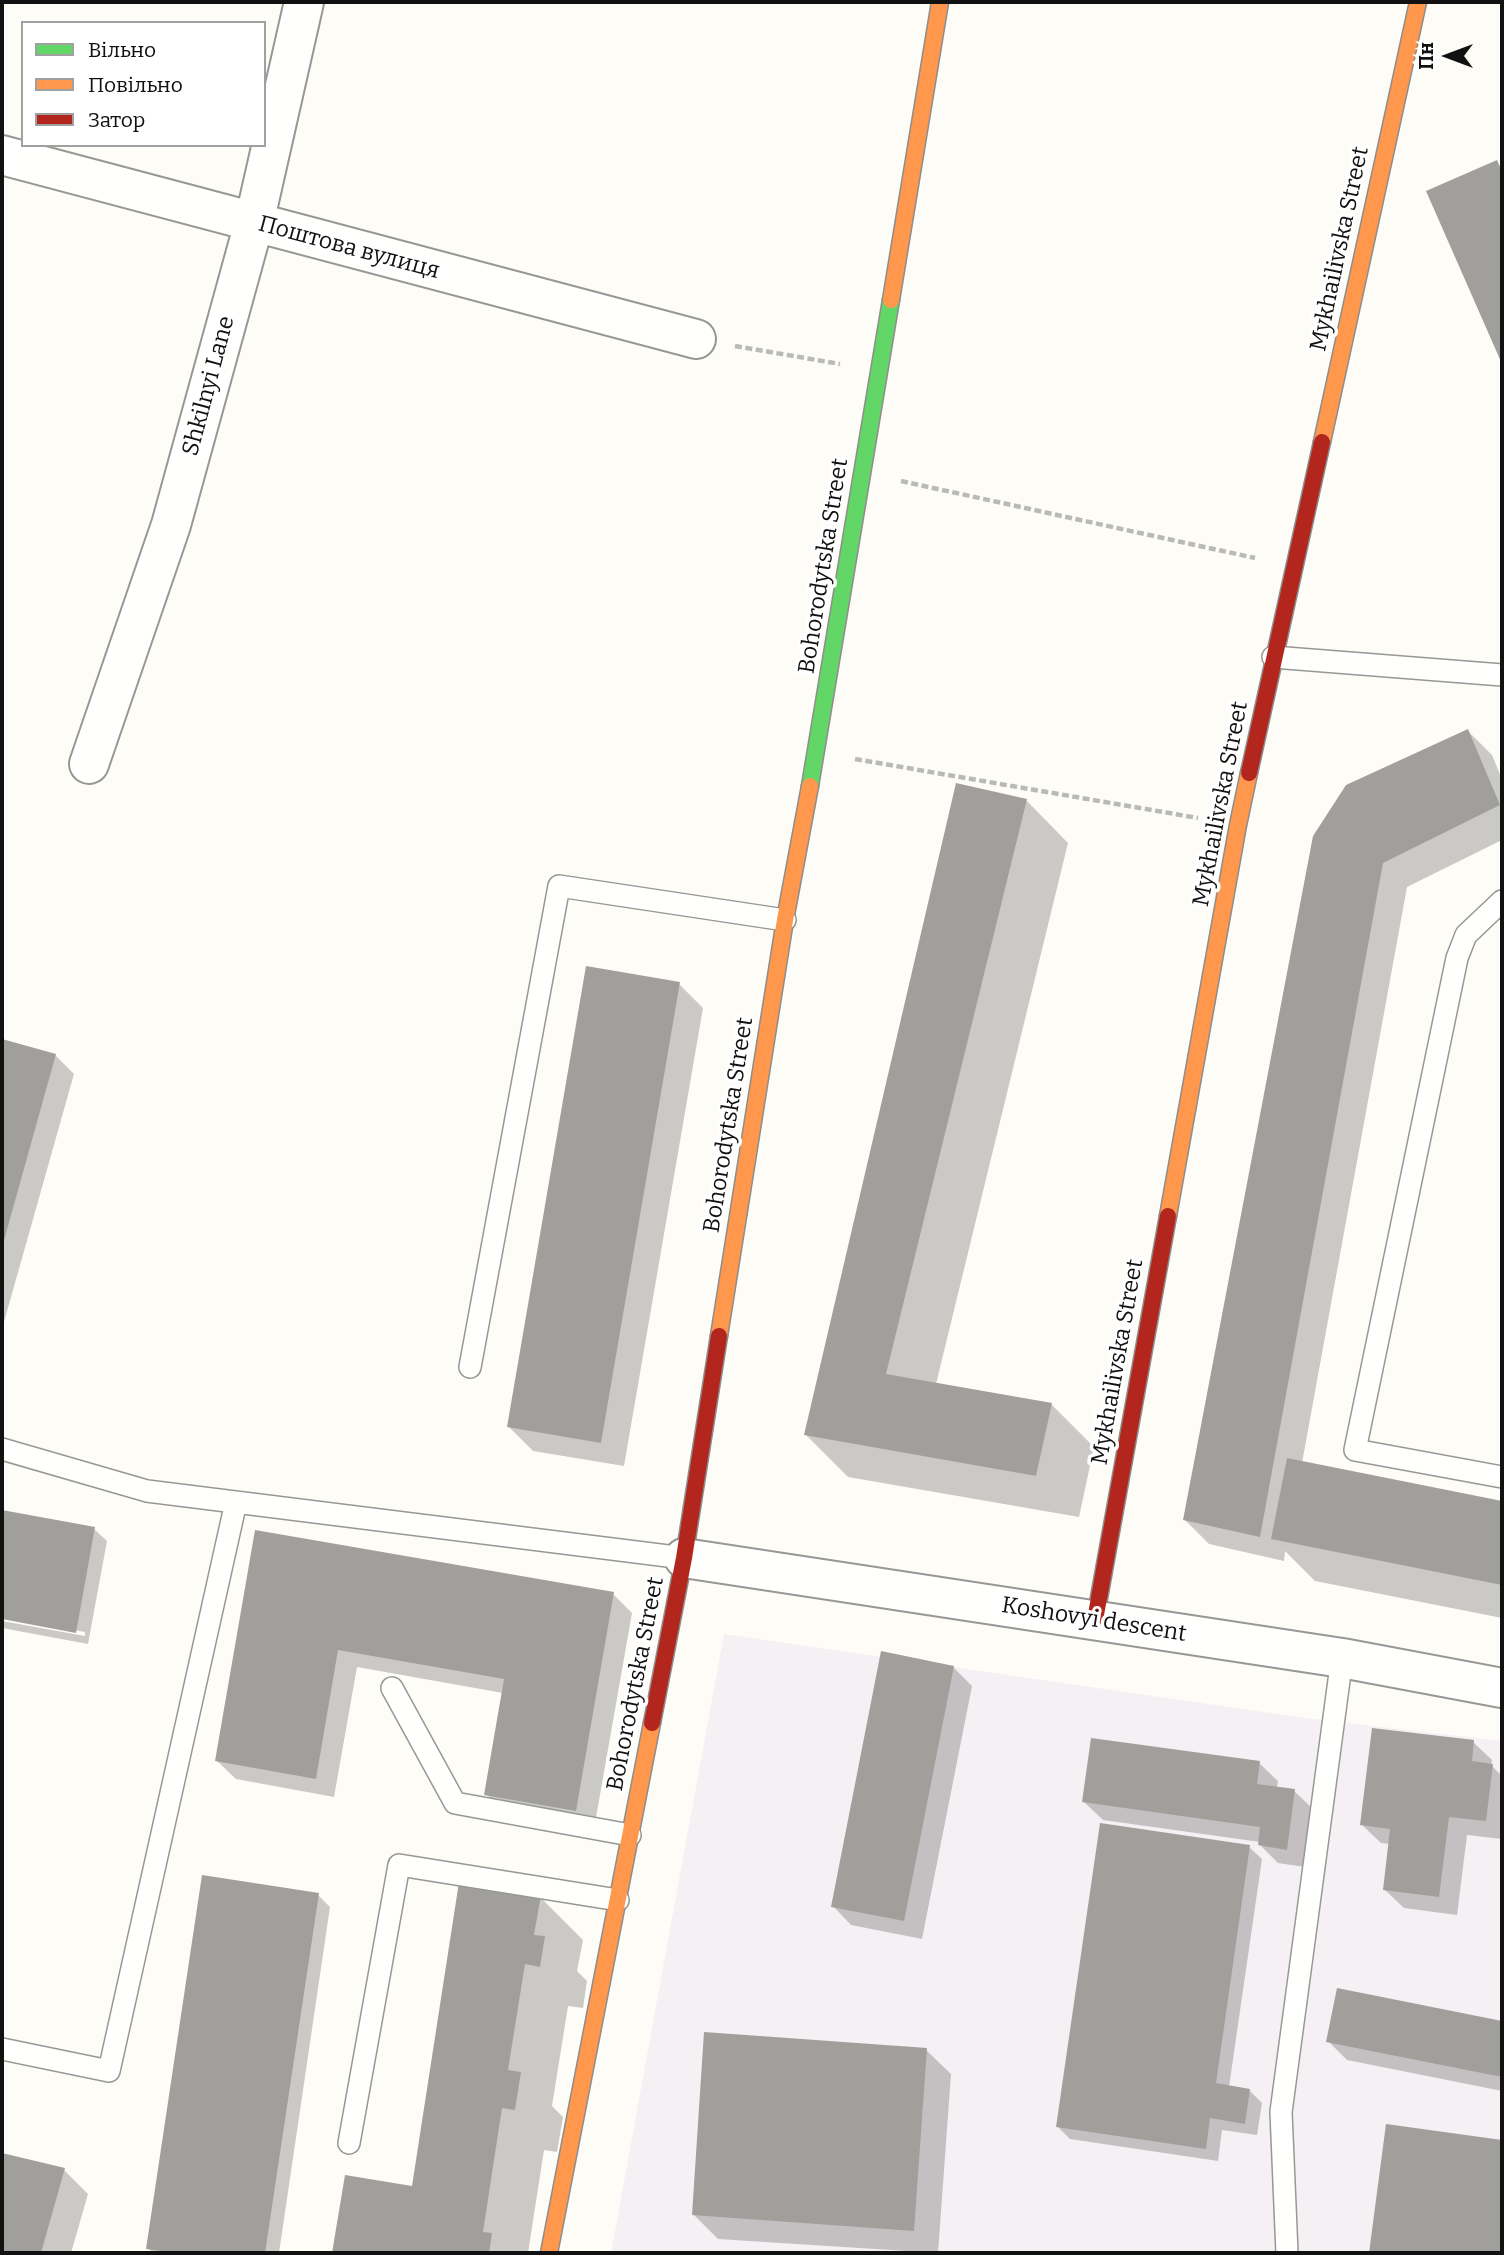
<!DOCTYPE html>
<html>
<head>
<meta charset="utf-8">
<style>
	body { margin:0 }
	#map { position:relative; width:1504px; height:2255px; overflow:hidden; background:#fdfcf7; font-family:Bitter,serif }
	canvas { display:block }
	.frame { position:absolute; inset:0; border:4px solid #111; pointer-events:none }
	.legend { position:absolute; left:21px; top:21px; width:245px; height:126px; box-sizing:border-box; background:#fff; border:2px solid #a0a0a0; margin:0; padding:9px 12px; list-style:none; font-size:21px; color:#111 }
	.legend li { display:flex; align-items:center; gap:14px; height:35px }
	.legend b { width:35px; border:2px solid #a0a0a0 }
	.north { position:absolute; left:1413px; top:21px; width:70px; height:70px; -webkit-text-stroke:5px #fff; paint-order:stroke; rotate:270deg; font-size:19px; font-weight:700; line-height:28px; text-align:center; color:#111 }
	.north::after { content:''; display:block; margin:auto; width:24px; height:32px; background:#111; clip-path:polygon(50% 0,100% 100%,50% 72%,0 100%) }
</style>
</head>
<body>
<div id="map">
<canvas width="1504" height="2255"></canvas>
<div class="frame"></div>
<ul class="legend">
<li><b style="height:9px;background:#63d668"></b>Вільно</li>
<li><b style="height:9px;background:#ff974d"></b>Повільно</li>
<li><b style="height:9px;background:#b3261e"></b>Затор</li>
</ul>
<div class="north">Пн</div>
</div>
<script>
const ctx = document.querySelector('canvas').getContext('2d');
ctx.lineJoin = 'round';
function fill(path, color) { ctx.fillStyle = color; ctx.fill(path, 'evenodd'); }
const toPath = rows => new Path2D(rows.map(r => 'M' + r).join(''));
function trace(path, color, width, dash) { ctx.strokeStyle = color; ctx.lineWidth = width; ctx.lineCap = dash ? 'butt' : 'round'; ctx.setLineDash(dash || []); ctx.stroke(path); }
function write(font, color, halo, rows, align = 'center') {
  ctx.font = font + ' Bitter,serif'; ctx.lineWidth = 7; ctx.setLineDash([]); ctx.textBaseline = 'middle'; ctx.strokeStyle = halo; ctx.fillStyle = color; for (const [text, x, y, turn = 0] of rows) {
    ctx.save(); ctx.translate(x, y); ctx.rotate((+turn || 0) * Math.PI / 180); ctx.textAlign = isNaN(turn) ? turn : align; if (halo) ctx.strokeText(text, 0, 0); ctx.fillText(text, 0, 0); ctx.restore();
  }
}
fill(toPath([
	[724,1634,1305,1718,1502,1741,1502,2253,611,2253]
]), '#f5f0f3');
fill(toPath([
	[1496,162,1502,168,1502,359,1429,192],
	[1468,731,1492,755,1502,779,1502,840,1407,887,1302,1463,1502,1503,1502,1618,1315,1581,1285,1551,1284,1561,1209,1544,1185,1520,1315,837],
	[1026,800,1068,843,936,1384,1052,1405,1094,1447,1079,1517,848,1477,806,1435],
	[679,984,703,1008,624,1466,533,1451,509,1427],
	[2,1040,55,1055,74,1074,2,1329],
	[2,1512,94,1529,107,1541,88,1644,2,1628,2,1621,85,1636,85,1632,2,1617],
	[257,1532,613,1594,632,1613,594,1829,505,1813,486,1794,503,1693,357,1667,334,1797,236,1779,217,1761],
	[953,1667,972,1686,922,1939,851,1925,833,1906],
	[1473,1742,1492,1760,1491,1765,1502,1776,1502,1839,1467,1835,1457,1915,1404,1908,1385,1890,1390,1844,1381,1843,1362,1825],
	[1259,1763,1278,1781,1277,1788,1294,1791,1313,1809,1305,1867,1278,1863,1260,1845,1260,1842,1103,1820,1084,1802],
	[1249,1847,1262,1859,1229,2087,1249,2090,1262,2103,1257,2135,1222,2130,1218,2161,1070,2139,1058,2127],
	[318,1895,330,1907,279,2253,153,2253,148,2248],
	[540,1897,583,1940,577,1971,587,1981,583,2008,568,2006,552,2106,563,2117,557,2152,544,2150,528,2253,334,2253,346,2177,413,2188],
	[1338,1990,1502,2023,1502,2091,1347,2060,1328,2041],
	[926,2050,951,2074,938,2253,718,2239,694,2215],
	[1387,2126,1502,2141,1502,2253,1371,2252],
	[2,2155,64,2170,88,2194,71,2253,2,2253]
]), '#0003');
fill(toPath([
	[1497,160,1502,172,1502,364,1426,191],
	[1468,729,1500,805,1383,863,1260,1537,1183,1520,1313,836,1346,785],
	[956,783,1027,799,886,1374,1052,1403,1036,1476,804,1435],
	[586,966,680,982,601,1443,507,1427],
	[2,1039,56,1054,3,1244,2,1243],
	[1287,1458,1502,1501,1502,1585,1271,1539],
	[2,1510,95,1527,76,1633,2,1619],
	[255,1530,614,1592,576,1811,484,1795,504,1679,338,1650,316,1779,215,1761],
	[881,1651,954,1666,904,1921,831,1907],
	[1372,1728,1474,1740,1472,1761,1493,1764,1486,1821,1449,1817,1439,1897,1383,1890,1390,1829,1360,1825],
	[1091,1738,1260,1761,1257,1784,1295,1789,1287,1850,1258,1845,1260,1827,1082,1802],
	[1100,1823,1250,1845,1216,2083,1250,2089,1245,2124,1210,2118,1206,2149,1056,2127],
	[202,1875,319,1893,265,2253,177,2253,146,2249],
	[459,1882,541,1895,534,1935,545,1936,540,1967,525,1964,508,2070,521,2072,515,2110,502,2108,483,2232,492,2233,489,2253,332,2253,345,2175,412,2186],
	[1337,1988,1502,2021,1502,2077,1326,2042],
	[704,2032,927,2048,914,2231,692,2215],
	[1386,2124,1502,2140,1502,2253,1369,2253],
	[2,2153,65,2168,41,2253,2,2253]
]), '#a19f9c');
const lane = toPath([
	[1273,657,1502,675],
	[1502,901,1466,935,1457,958,1355,1450,1502,1477],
	[470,1367,559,886,785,920],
	[2,1449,147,1491,684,1558],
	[392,1688,455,1803,630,1835],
	[2,2049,109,2071,236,1502],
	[349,2143,399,1865,618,1900],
	[1287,2253,1281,2112,1342,1658]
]);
const street = toPath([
	[2,155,696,339],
	[89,764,171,525,254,223,304,2],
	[684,1558,1342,1658,1502,1688]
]);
const fast = toPath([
	[810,786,891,300]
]);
const slow = toPath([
	[891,300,940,2],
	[1322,442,1418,2],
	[1168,1216,1238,825,1249,773],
	[719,1336,785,920,810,786],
	[549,2253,652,1723]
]);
const jam = toPath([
	[1249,773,1322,442],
	[1095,1620,1168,1216],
	[652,1723,684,1558,719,1336]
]);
trace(lane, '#979795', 24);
trace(street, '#979795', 42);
trace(fast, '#8e8d8b', 19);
trace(slow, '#8e8d8b', 19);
trace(jam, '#8e8d8b', 19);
trace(toPath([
	[735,346,840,364],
	[901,481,1255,558],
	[855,759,1198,818]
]), '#b9b9b8', 4.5, [7, 3.5]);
trace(lane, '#fffffe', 21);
trace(street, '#fffffe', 38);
trace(fast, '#63d668', 16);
trace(slow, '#ff974d', 16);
trace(jam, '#b3261e', 16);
write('23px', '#111', '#fff', [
	["Поштова вулиця",349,248,15],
	["Mykhailivska Street",1340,249,-78],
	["Shkilnyi Lane",209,386,-75],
	["Bohorodytska Street",824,566,-81],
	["Mykhailivska Street",1221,804,-79],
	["Bohorodytska Street",729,1125,-81],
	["Mykhailivska Street",1118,1362,-80],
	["Koshovyi descent",1094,1620,9],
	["Bohorodytska Street",636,1684,-79]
]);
</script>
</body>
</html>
